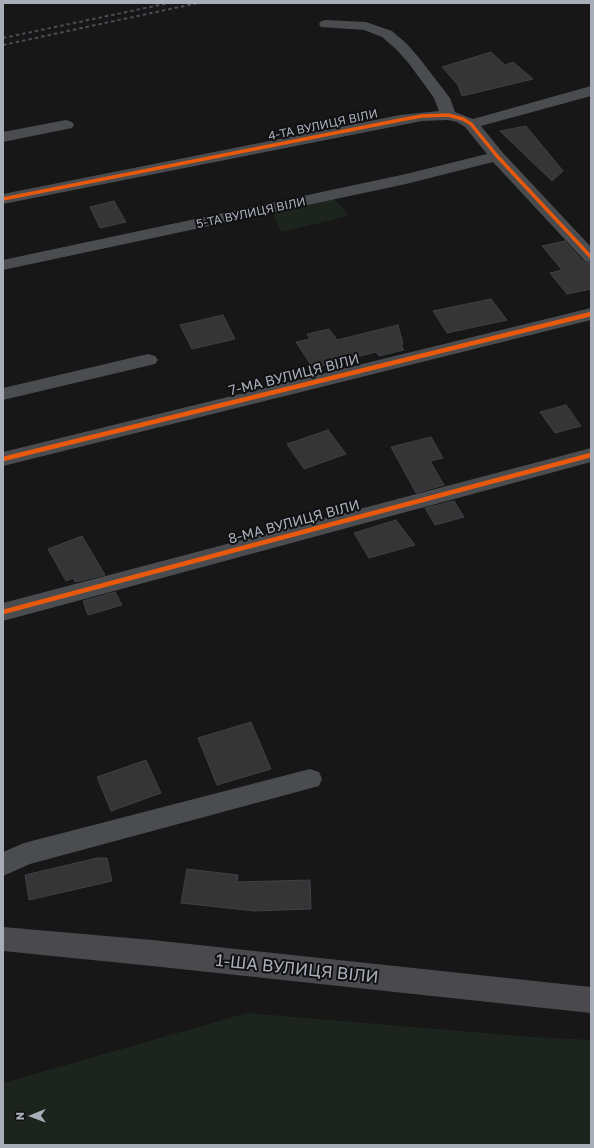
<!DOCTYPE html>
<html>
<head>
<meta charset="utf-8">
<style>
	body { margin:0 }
	#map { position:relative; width:594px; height:1148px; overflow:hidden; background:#171717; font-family:"Golos Text",sans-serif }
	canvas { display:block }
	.frame { position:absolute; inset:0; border:4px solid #a8adb8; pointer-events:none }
	.north { position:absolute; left:12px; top:1096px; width:40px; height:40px; -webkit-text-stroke:3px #111113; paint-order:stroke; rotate:269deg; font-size:11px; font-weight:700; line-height:16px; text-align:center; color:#a8adb8 }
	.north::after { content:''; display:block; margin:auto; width:14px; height:18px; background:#a8adb8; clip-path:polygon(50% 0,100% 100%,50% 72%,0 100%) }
</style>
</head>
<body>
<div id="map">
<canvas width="594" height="1148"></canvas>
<div class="frame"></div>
<div class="north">N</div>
</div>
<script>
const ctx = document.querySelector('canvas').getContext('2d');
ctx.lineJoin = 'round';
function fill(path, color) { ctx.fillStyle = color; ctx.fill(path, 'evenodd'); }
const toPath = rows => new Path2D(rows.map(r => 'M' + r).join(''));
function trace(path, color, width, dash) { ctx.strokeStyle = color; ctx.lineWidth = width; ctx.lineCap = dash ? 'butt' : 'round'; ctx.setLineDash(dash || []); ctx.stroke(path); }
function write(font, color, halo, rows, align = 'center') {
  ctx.font = font + ' "Golos Text",sans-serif'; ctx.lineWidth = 4; ctx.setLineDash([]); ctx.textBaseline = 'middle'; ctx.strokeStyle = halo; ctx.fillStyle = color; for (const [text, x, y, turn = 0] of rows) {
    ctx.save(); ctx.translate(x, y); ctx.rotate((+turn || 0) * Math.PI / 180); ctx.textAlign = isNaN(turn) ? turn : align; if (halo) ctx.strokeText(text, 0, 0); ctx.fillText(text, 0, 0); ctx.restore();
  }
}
fill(toPath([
	[334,198,349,216,281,232,272,211],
	[247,1013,533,1037,591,1040,591,1145,3,1145,3,1083]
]), '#1d241e');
const building = toPath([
	[491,52,505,65,513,62,533,79,462,96,458,85,442,67,491,52],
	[526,126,563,171,552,181,500,131,526,126],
	[114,201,126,222,100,228,90,207,114,201],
	[565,241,584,262,591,263,591,289,567,294,550,273,562,270,542,246,565,241],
	[491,299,507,320,447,333,433,311,491,299],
	[223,315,235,339,192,349,180,325,223,315],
	[398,325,403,344,401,345,404,350,379,356,376,352,313,368,296,342,310,339,307,334,329,329,337,340,398,325],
	[566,405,581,426,555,433,540,412,566,405],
	[328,430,346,454,304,469,287,444,328,430],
	[431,437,443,458,430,461,444,485,416,493,391,447,431,437],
	[454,501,464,517,435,525,425,508,454,501],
	[396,520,415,545,369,558,354,533,396,520],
	[82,536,105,575,75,582,73,578,66,581,48,549,82,536],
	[115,592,122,605,88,615,83,601,115,592],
	[251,722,271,769,217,785,198,738,251,722],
	[146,760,161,793,111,811,97,777,146,760],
	[97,858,107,858,112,881,29,900,25,875,97,858],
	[187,869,238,875,237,882,310,880,311,909,255,911,181,903,187,869]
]);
fill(building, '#353536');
trace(building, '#3f4043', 1);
fill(toPath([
	[326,20,366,22,392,31,407,44,420,59,450,98,455,112,473,119,591,86,591,96,481,126,503,153,591,247,591,262,585,261,493,162,406,184,3,270,3,260,406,174,487,154,465,127,457,122,448,120,422,121,3,204,3,194,400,115,439,111,434,98,410,65,397,50,382,37,364,30,321,27,319,24,321,21,326,20],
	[66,120,72,122,74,125,72,128,3,142,3,132,66,120],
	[591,308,591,320,3,466,3,452,591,308],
	[148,354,155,356,158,360,155,364,3,400,3,388,148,354],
	[591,448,591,462,3,621,3,603,591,448],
	[310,769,319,772,322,779,319,786,30,864,3,876,3,852,24,843,310,769]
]), '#4b4c50');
fill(toPath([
	[3,927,152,940,591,987,591,1013,152,966,3,951,3,927]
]), '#4a4a4e');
trace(toPath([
	[3,38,169,3],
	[3,45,198,3]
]), '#4b4c4f', 2, [3.5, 3]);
trace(toPath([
	[3,199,400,120,422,116,448,115,463,119,471,124,497,156,591,257]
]), '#e8590c', 3.5);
trace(toPath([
	[3,459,591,314],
	[3,612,591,455]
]), '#e8590c', 4.5);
write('12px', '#a8adb8', '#111113', [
	["4-ТА ВУЛИЦЯ ВІЛИ",323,125,-12],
	["5-ТА ВУЛИЦЯ ВІЛИ",251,213,-12]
]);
write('14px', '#a8adb8', '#111113', [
	["7-МА ВУЛИЦЯ ВІЛИ",294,375,-14],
	["8-МА ВУЛИЦЯ ВІЛИ",294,522,-15]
]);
write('17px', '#a8adb8', '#111113', [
	["1-ША ВУЛИЦЯ ВІЛИ",297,969,6]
]);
</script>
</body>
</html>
